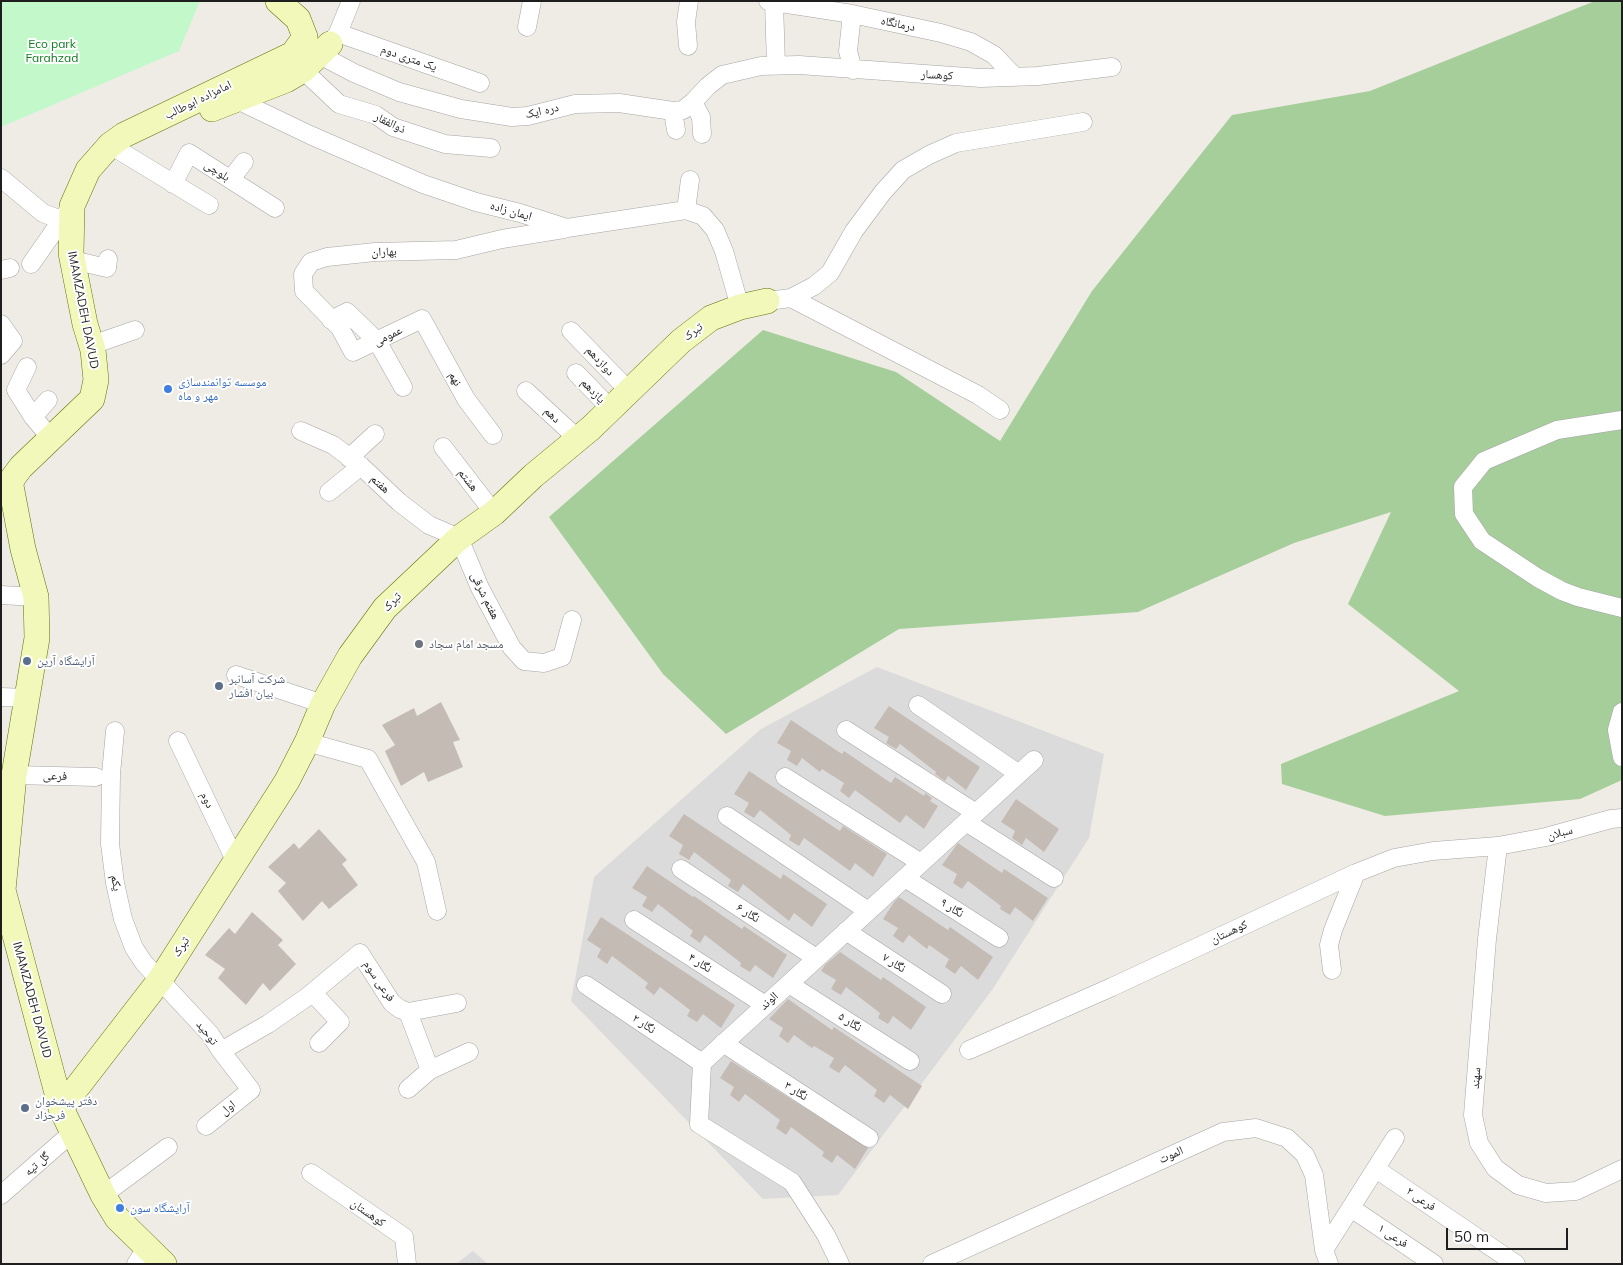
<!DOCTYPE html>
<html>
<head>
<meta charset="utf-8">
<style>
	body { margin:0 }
	#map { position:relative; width:1623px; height:1265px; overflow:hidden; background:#efece5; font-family:Mulish,sans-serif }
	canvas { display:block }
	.frame { position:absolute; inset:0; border:2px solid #1e1e1e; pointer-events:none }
	.scale { position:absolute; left:1446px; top:1228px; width:122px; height:22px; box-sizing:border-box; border:2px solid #1e1e1e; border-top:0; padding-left:6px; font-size:15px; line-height:18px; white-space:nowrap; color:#1e1e1e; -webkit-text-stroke:4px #fff; paint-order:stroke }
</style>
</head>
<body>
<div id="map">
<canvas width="1623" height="1265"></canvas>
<div class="frame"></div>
<div class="scale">50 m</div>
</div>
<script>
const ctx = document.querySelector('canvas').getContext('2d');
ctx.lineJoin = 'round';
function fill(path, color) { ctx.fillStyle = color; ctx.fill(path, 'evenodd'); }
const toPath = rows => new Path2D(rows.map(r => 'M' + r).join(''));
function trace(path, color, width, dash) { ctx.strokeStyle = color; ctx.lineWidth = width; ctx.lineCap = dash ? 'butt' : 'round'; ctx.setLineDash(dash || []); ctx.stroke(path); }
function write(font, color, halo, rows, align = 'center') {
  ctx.font = font + ' Mulish,"Noto Naskh Arabic",sans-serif'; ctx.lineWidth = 4; ctx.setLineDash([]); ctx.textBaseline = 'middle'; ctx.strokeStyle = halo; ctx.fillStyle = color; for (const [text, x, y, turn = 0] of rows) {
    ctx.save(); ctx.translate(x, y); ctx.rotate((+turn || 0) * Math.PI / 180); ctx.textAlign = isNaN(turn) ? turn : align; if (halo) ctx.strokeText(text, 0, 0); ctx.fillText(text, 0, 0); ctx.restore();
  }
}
fill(toPath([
	[877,667,1104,754,1089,838,992,990,838,1195,763,1199,571,1001,594,877,761,729],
	[473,1251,488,1264,456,1264]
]), '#dcdbdb');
fill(toPath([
	[1595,1,1622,1,1622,780,1580,799,1385,816,1282,784,1281,764,1459,691,1348,604,1391,512,1294,543,1138,612,899,629,726,734,663,674,549,517,763,330,896,372,1000,441,1092,291,1232,115,1370,91]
]), '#a6ce9a');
fill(toPath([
	[1,1,200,1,179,51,1,127]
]), '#c3f8cb');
fill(toPath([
	[441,702,460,740,453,742,463,767,428,782,424,772,401,786,385,751,395,745,382,725,414,708,417,716],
	[889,706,980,767,966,790,948,776,945,781,935,774,936,772,900,744,896,749,886,743,889,737,874,728],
	[791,720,842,754,844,751,891,783,895,777,924,796,925,793,932,798,930,801,938,806,924,829,906,815,900,823,855,790,849,798,840,791,844,783,822,769,820,772,802,758,797,766,787,760,791,751,777,743],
	[749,771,840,831,843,826,887,854,873,877,855,863,850,871,804,838,799,846,789,840,791,835,760,810,754,818,744,812,749,803,734,794],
	[1016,799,1059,829,1044,852,1026,838,1022,845,1012,838,1015,831,1001,822],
	[684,814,781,879,783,874,827,904,812,927,794,913,789,921,743,884,738,892,728,886,731,880,694,852,689,860,679,854,683,845,669,836],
	[319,829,347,860,342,864,358,885,329,909,322,901,303,921,278,891,286,883,268,867,294,843,299,849],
	[958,843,1002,873,1004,869,1048,898,1033,921,1015,907,1010,915,1000,909,1001,906,968,881,962,889,953,883,957,874,942,865],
	[647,866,693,897,694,896,742,929,744,926,787,955,773,978,755,965,750,972,740,966,741,963,705,935,700,943,690,936,693,931,658,904,652,912,642,906,647,897,632,888],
	[899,897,948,930,950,927,993,957,978,980,961,966,955,974,945,967,949,959,929,945,927,949,909,935,903,943,893,936,898,928,883,919,894,902],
	[252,912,283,940,278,945,296,964,270,991,263,983,246,1005,218,978,225,969,205,955,229,928,235,934],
	[601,917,735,1005,721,1028,703,1014,697,1022,687,1016,690,1010,660,987,654,995,645,988,648,983,612,956,607,964,597,957,601,949,587,940],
	[840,952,881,980,883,977,926,1007,911,1030,893,1016,888,1024,878,1018,880,1013,846,987,841,995,831,989,836,980,821,971,825,965],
	[788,999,832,1030,834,1027,922,1086,908,1109,890,1095,884,1103,874,1096,877,1090,845,1065,839,1073,829,1067,834,1058,814,1046,812,1048,794,1035,788,1043,779,1036,783,1028,769,1019],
	[731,1061,868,1148,855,1169,837,1155,832,1163,822,1156,824,1152,791,1127,786,1135,776,1128,780,1120,745,1094,739,1102,730,1095,734,1087,720,1078]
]), '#c4bcb4');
const street = toPath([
	[768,1,852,14,941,33,971,42,994,55,1015,77],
	[774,2,776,65],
	[852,14,848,51,853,70],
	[527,27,532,1],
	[338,33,480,83],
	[332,41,338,33,351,1],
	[688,46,686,22,689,1],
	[320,55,354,73,399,92,461,109,512,117,528,116,575,104,619,103,673,111,683,110,693,102,708,86,722,75,761,66,799,65,981,78,1038,76,1112,67],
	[303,70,339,104,376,115,393,127,445,144,491,148],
	[237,100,310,135,423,184,476,202,520,213,567,228,686,210,703,216,715,230,724,251,740,307],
	[693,102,701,117,702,134],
	[673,111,676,130],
	[110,145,209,205],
	[1,178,43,213,61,220],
	[231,179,244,162],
	[173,184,189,153,275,208],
	[686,210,690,180],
	[72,260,107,268,108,259],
	[31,264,68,211],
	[1,270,10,268],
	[791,298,978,395,1000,410],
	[767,301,791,298,814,286,830,273,854,231,883,192,903,170,929,155,956,143,1083,122],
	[331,320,347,312,377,341,403,387],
	[1,324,13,341,1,355],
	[571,331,629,391],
	[92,345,135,330],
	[27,367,16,390,33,417,51,438],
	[576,373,611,409],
	[526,391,578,439],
	[33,417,48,400],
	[1622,420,1557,430,1484,461,1463,487,1464,514,1482,541,1538,578,1562,591,1578,597,1622,608],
	[301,431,333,445,361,466,399,502,429,525,459,538,480,588,512,648,524,661,544,663,562,657,572,620],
	[493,435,466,399,422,319,353,352,340,328,304,291,303,274,311,262,327,257,375,252,456,250,502,239,564,229],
	[443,447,494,513],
	[349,458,375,434],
	[329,492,361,466],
	[1,595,36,597],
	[236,675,323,704],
	[1,697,28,698],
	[918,705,1019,774],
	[1622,712,1617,730,1622,757],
	[846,730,976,813],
	[115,731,111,774,110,844,115,883,123,919,134,948,144,963,210,1034,221,1051,251,1090,206,1126],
	[178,741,235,860],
	[307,742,368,759,426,862,437,911],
	[14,775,96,777],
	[785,777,921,863],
	[727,816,868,911],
	[966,822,1054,878],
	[1498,846,1487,939,1473,1115,1479,1143,1495,1168,1518,1185,1546,1193,1576,1191,1622,1169],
	[681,869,816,958],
	[905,878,999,938],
	[634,920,765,1005],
	[846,931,942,994],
	[1332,970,1329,945,1333,930,1356,873],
	[789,984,910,1061],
	[586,985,702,1063],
	[313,993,340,1022,319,1043],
	[408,1012,430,1070],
	[723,1043,869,1138],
	[969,1050,1112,987,1356,873,1394,858,1433,851,1498,846,1546,837,1611,819,1622,818],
	[221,1051,268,1024,307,997,360,953,392,1003,400,1009,408,1012,457,1003],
	[408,1089,430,1070,469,1052],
	[1376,1169,1516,1264],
	[311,1173,404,1237,407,1264],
	[1,1195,73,1132],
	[103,1195,168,1147],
	[1351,1208,1434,1264],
	[1324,1250,1395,1138],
	[136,1264,147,1247],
	[840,1264,826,1235,792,1182,699,1124,702,1063,1034,760],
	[932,1264,1223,1132,1256,1128,1287,1138,1305,1155,1314,1175,1324,1250,1329,1264]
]);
const secondary = toPath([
	[212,109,286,80,303,70,330,44],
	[61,1108,160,980,287,781,307,742,323,704,350,656,385,608,459,538,494,513,533,476,591,428,681,341,711,318,740,307,767,301],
	[164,1264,117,1218,103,1195,61,1108,3,890,14,775,37,638,36,597,23,549,11,486,12,479,21,467,92,399,96,380,93,350,85,324,71,253,72,206,88,170,110,145,124,135,293,54,305,37,298,19,278,1]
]);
trace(street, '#a5a5a5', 19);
trace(secondary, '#607407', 26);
trace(street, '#fff', 18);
trace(secondary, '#f1f8ba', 25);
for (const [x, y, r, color] of [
	[168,389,5,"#3f7fe0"],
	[419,644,5,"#6b7280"],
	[27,661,5,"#5c6f8a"],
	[219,686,5,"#5c6f8a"],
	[25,1108,5,"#5c6f8a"],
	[120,1208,5,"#3f7fe0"]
]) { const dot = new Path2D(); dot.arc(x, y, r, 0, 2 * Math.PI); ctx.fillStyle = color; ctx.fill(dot); trace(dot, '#fff', 2); }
write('12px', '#1e1e1e', '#fff', [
	["درمانگاه",898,24,12],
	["یک متری دوم",409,58,19],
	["کوهسار",937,75,3],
	["امامزاده ابوطالب",198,100,-26],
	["دره ایک",542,111,-13],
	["ذوالفقار",390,123,26],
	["بلوچی",217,171,33],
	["ایمان زاده",511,211,16],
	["بهاران",384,252,-2],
	["IMAMZADEH DAVUD",83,310,79],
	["تبرک",693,332,-38],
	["عمومی",388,336,-26],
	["دوازدهم",600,361,47],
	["نهم",455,379,61],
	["یازدهم",593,391,46],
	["دهم",552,415,43],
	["هشتم",468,480,52],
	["هفتم",380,484,42],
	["هفتم شرقی",485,596,64],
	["تبرک",392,602,-47],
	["فرعی",55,776,2],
	["دوم",207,800,64],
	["سبلان",1560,833,-15],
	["یکم",116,883,80],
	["نگار ۹",952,908,33],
	["نگار ۶",748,913,33],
	["کوهستان",1229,932,-25],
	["تبرک",181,947,-58],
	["نگار ۴",700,963,33],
	["نگار ۷",894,963,33],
	["فرعی سوم",379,981,56],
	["IMAMZADEH DAVUD",32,1000,75],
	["الوند",769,1001,-42],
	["نگار ۵",850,1022,33],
	["نگار ۲",644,1024,34],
	["توحید",207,1033,52],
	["سهند",1476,1078,-85],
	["نگار ۳",796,1091,33],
	["اول",228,1108,-38],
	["الموت",1171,1155,-24],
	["گل تپه",37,1164,-41],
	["فرعی ۲",1421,1199,34],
	["کوهستان",368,1213,35],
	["فرعی ۱",1393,1236,33]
]);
write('12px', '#0e7b1f', '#fff', [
	["Eco park",52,44],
	["Farahzad",52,58]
]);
write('12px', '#366cbe', '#fff', [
	["موسسه توانمندسازی",178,382],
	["مهر و ماه",178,396],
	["آرایشگاه سون",130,1208]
], 'left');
write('12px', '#5b616d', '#fff', [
	["مسجد امام سجاد",429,644]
], 'left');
write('12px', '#4e5e75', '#fff', [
	["آرایشگاه آرین",37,661],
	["شرکت آسانبر",229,679],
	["بیان افشار",229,693],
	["دفتر پیشخوان",35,1101],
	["فرحزاد",35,1115]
], 'left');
</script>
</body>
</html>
